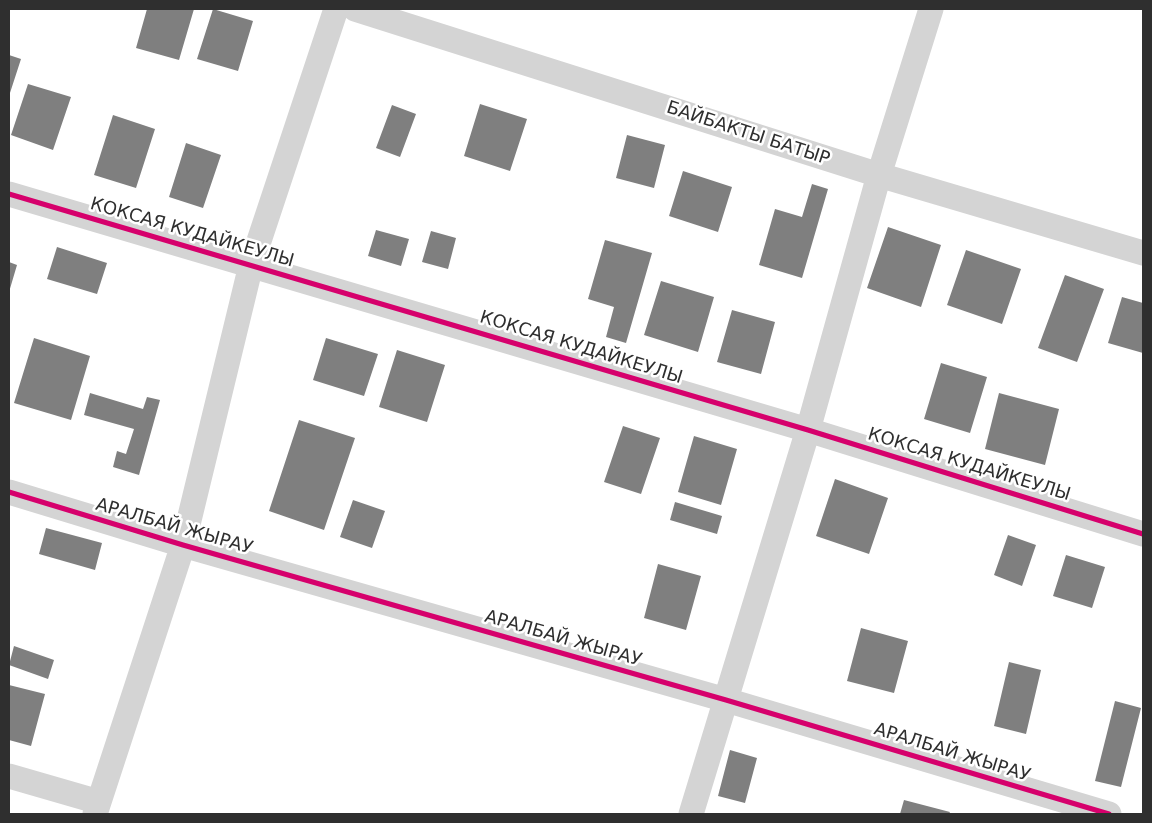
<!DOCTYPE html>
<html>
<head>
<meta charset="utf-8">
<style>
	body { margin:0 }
	#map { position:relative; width:1152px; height:823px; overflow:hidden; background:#fff; font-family:"DejaVu Sans",sans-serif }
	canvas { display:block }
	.frame { position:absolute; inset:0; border:10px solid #2f2f2f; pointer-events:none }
</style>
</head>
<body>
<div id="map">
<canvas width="1152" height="823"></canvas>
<div class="frame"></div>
</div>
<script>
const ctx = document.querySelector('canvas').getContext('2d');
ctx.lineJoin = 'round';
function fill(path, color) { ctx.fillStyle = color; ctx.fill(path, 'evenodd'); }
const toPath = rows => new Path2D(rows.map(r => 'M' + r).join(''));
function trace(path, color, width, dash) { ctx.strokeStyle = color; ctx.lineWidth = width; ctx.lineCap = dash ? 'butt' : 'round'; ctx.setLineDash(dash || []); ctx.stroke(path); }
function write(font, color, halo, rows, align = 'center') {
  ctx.font = font + ' "DejaVu Sans",sans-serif'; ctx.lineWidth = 5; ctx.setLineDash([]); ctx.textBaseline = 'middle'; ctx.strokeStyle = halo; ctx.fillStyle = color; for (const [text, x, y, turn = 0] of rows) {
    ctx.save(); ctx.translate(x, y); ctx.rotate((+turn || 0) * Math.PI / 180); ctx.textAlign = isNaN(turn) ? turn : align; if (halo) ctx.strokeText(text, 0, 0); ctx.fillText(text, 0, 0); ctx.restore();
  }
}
fill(toPath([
	[147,9,194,9,179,60,136,48],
	[213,9,253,21,238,71,197,59],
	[9,55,21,59,9,96],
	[28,84,71,97,53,150,11,135],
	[480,104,527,119,510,171,464,156],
	[392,105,416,114,400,157,376,148],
	[113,115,155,129,136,188,94,175],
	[627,135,665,145,654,188,616,178],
	[186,143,221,155,203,208,169,197],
	[683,171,732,187,718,232,669,216],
	[812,184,828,189,802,278,759,265,775,209,802,217],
	[888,227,941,245,921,307,867,288],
	[376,230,409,239,401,266,368,256],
	[431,231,456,238,448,269,422,262],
	[605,240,652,253,626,343,606,337,614,307,588,299],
	[57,247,107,263,97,294,47,279],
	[966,250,1021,269,1002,324,947,305],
	[9,262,17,265,9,292],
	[1065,275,1104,289,1077,362,1038,348],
	[661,281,714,297,698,352,644,335],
	[1122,297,1143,303,1143,353,1108,343],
	[732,310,775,322,761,374,717,362],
	[34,338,90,356,71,420,14,403],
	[326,338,378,354,364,396,313,380],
	[397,350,445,365,427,422,379,407],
	[941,363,987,377,970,433,924,419],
	[90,393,143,409,147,397,160,400,139,475,113,467,117,451,126,454,134,429,84,415],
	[999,393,1059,409,1045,465,985,449],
	[299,420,355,438,324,530,269,511],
	[623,426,660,438,641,494,604,482],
	[694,436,737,449,721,505,678,492],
	[835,479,888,498,869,554,816,536],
	[353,500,385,511,372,548,340,537],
	[675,502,722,516,717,534,670,520],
	[46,528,102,543,95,570,39,554],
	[1008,535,1036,545,1022,586,994,575],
	[1066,555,1105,567,1092,608,1053,596],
	[658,564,701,576,686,630,644,618],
	[861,628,908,641,894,693,847,681],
	[14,646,54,660,48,679,9,665],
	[1009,662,1041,670,1026,734,994,726],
	[9,685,45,694,31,746,9,740],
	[1115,701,1141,708,1121,787,1095,781],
	[730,750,757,758,745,803,718,796],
	[904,800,950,812,949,814,900,814]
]), '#7f7f7f');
trace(toPath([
	[355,9,879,175,1143,253],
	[9,194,808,430,1143,534],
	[9,492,183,545,726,700,1109,814],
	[9,776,99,802],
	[95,814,183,545,251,265,336,9],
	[691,814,808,430,879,175,931,9]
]), '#d4d4d4', 25);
trace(toPath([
	[9,194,808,430,1143,534],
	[9,492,183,545,726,700,1109,814]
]), '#d6006c', 5);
write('18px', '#2f2f2f', '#fff', [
	["БАЙБАКТЫ БАТЫР",748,134,18],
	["КОКСАЯ КУДАЙКЕУЛЫ",192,233,16],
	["КОКСАЯ КУДАЙКЕУЛЫ",581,348,17],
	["КОКСАЯ КУДАЙКЕУЛЫ",969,465,17],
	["АРАЛБАЙ ЖЫРАУ",174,527,16],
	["АРАЛБАЙ ЖЫРАУ",563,639,16],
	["АРАЛБАЙ ЖЫРАУ",952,753,17]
]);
</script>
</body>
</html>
